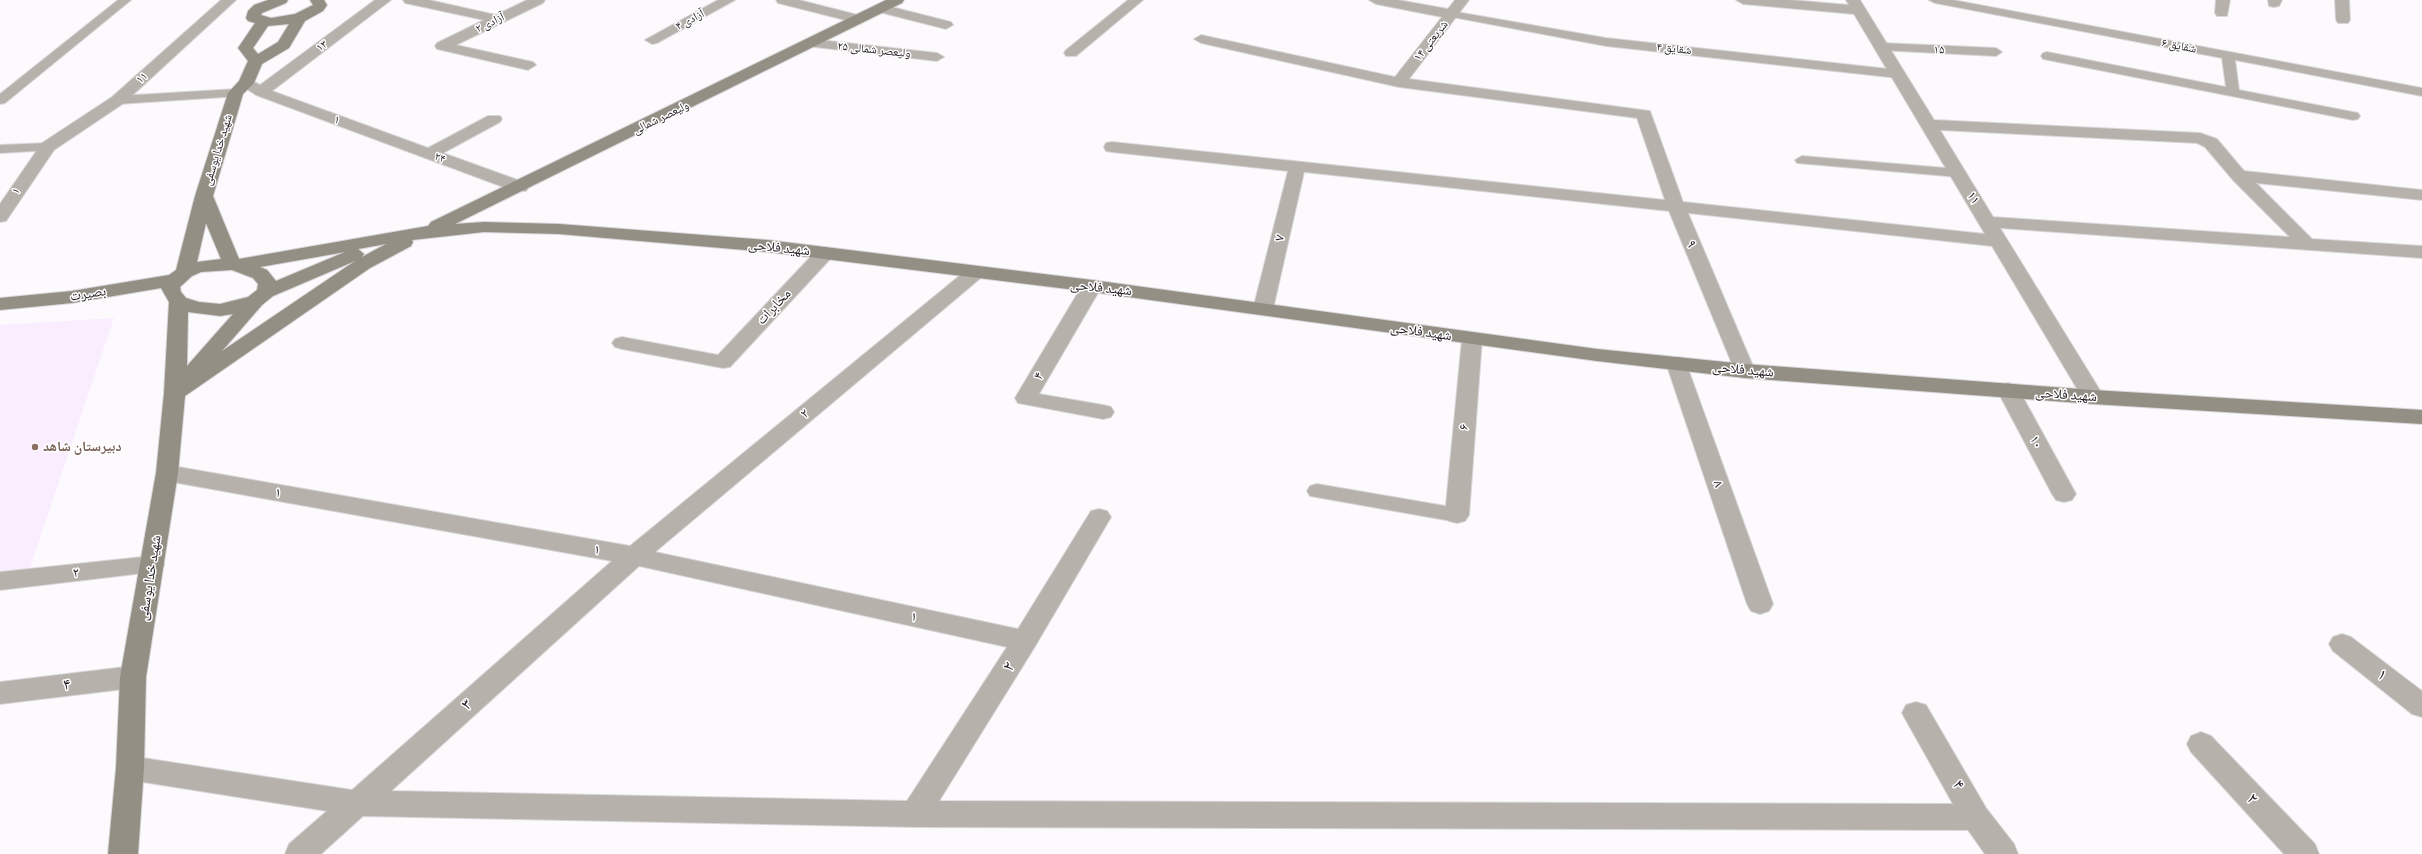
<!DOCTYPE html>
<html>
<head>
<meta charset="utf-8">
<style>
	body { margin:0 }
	canvas { display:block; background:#fcfafd }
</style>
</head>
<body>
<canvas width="2422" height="854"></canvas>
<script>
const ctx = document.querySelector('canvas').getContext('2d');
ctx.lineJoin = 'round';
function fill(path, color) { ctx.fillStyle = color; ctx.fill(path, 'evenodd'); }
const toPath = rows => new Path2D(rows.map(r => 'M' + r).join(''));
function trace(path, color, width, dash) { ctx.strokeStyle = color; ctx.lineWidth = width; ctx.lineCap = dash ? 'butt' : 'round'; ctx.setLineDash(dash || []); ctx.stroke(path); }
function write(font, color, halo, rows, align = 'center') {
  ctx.font = font + ' Manrope,"Noto Naskh Arabic",sans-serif'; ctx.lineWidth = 3; ctx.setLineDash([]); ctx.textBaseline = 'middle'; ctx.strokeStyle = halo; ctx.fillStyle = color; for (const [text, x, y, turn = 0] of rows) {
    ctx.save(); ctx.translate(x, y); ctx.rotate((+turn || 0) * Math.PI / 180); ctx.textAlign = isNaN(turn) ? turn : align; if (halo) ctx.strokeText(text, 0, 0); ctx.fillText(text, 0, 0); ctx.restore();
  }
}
fill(toPath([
	[114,318,30,568,0,571,0,325]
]), '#faedff');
const lane = toPath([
	[118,0,131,0,5,103,0,104,0,94,118,0],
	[1929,0,1953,0,2422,88,2422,96,2235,60,2239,90,2358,113,2360,116,2358,119,2353,120,2043,59,2041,56,2043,53,2047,52,2226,87,2222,58,1935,3,1929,0],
	[1451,11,1606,38,1898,70,1904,74,1898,78,1606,46,1447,16,1447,12,1451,11],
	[1882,43,1996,48,2002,52,1996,56,1878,50,1876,47,1878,44,1882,43],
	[236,89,241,90,242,93,241,96,118,104,112,100,118,96,236,89],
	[48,143,55,147,53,150,0,153,0,145,48,143],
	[1802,156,1958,169,1965,173,1958,177,1797,163,1795,160,1802,156],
	[1317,484,1457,508,1464,510,1467,515,1464,520,1457,522,1310,496,1307,491,1310,486,1317,484]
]);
const street = toPath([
	[221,0,236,0,124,103,54,150,6,221,0,222,0,204,42,143,112,97,221,0],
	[375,0,391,0,272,91,428,148,488,116,500,116,502,119,500,122,443,153,526,183,529,187,526,191,514,191,256,95,238,83,246,78,260,85,375,0],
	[403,0,429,0,496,15,527,0,545,0,543,3,456,45,533,62,536,65,528,70,437,49,435,46,437,43,484,20,405,3,403,0],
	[718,0,735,0,657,43,652,44,645,40,718,0],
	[776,0,799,0,862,16,864,19,857,23,778,3,776,0],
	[1128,0,1143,0,1076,56,1066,56,1064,53,1066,50,1128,0],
	[1369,0,1398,0,1448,9,1455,0,1469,0,1409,79,1650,111,1683,202,1985,234,1854,14,1743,4,1736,0,1791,0,1849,5,1846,0,1860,0,1934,120,2200,133,2217,139,2244,171,2422,190,2422,200,2256,183,2312,239,2422,246,2422,258,2000,228,2104,397,2101,402,2093,404,2085,402,2082,397,1992,246,1688,213,1755,371,1752,376,1745,378,1738,376,1735,371,1669,211,1304,172,1273,309,1270,313,1263,315,1256,313,1253,309,1288,171,1112,152,1106,151,1104,147,1106,143,1112,142,1665,200,1637,118,1399,87,1201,43,1194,39,1201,35,1395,77,1442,17,1376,4,1369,0],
	[1940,130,2197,143,2205,147,2233,180,2290,237,1993,217,1940,130],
	[2216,0,2230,0,2227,16,2217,16,2215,13,2216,0],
	[2268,0,2282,0,2279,6,2274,7,2269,6,2268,0],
	[2335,0,2349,0,2350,20,2348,23,2338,23,2336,20,2335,0],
	[880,4,951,22,953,25,946,29,875,11,873,8,880,4],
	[811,39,937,53,944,57,937,61,806,46,804,43,806,40,811,39],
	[825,247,832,249,834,253,832,257,730,367,723,368,622,349,615,347,612,343,615,339,622,337,718,355,818,249,825,247],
	[976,266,983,268,986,272,983,276,655,552,1018,629,1091,511,1099,509,1107,511,1111,517,1034,648,939,801,1953,804,1902,713,1906,705,1916,702,1926,705,1986,808,2014,844,2018,854,1985,854,1968,830,915,827,363,816,321,854,285,854,289,844,327,811,130,780,120,777,116,768,120,759,130,756,352,790,612,561,167,481,159,479,156,473,159,467,167,465,630,546,969,268,976,266],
	[639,566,1007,647,907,801,391,791,639,566],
	[1092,280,1099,282,1102,286,1039,394,1103,405,1111,407,1114,412,1111,417,1103,419,1018,403,1015,398,1082,286,1085,282,1092,280],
	[1472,333,1479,335,1482,339,1469,515,1465,521,1457,523,1449,521,1445,515,1462,339,1465,335,1472,333],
	[1676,357,1683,358,1686,363,1773,604,1769,611,1760,614,1751,611,1747,604,1666,363,1669,358,1676,357],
	[2008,383,2016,385,2019,390,2076,494,2072,500,2064,502,2056,500,2052,494,1997,390,2000,385,2008,383],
	[152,556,161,559,164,565,161,571,0,590,0,572,152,556],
	[2342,634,2351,637,2422,691,2422,717,2412,714,2333,651,2329,644,2333,637,2342,634],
	[133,666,142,669,146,677,142,685,133,688,0,704,0,682,133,666],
	[2201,732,2211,736,2315,844,2319,854,2284,854,2191,752,2187,744,2191,736,2201,732]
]);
const secondary = toPath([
	[268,0,288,0,286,3,262,13,261,15,271,18,295,14,313,5,310,0,324,0,327,5,323,11,305,21,289,48,262,64,254,83,243,94,213,196,239,259,428,226,431,222,886,0,904,0,902,3,455,224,484,222,559,224,768,240,1092,280,1597,349,1745,364,2093,390,2422,410,2422,424,2093,404,1745,378,1597,361,1092,292,768,252,559,234,484,232,412,240,413,242,411,246,370,268,185,396,178,473,146,677,144,768,138,854,108,854,116,768,120,677,156,473,164,393,169,302,161,288,72,303,0,310,0,298,72,291,169,275,176,270,195,196,228,93,239,81,248,61,238,48,255,23,248,21,246,18,248,11,254,5,268,0],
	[289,24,278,42,258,54,253,48,268,26,289,24],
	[206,223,221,259,197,262,206,223],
	[386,244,362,257,364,254,358,249,386,244],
	[345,252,276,281,267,270,260,267,345,252],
	[355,261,222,351,262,305,273,296,355,261],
	[232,270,253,278,258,284,257,290,248,297,220,304,199,302,186,298,181,292,180,287,192,276,201,272,232,270],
	[188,312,220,316,233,314,187,366,188,312]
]);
trace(lane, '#d9d7da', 2);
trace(street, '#d9d7da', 2);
trace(secondary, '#d9d7da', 2);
fill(lane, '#b6b2ab');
fill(street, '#b6b2ab');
fill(secondary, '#948f84');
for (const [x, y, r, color] of [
	[35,447,4,"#8d6e63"]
]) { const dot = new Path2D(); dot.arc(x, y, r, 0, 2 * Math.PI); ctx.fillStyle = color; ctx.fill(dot); trace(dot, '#fff', 1.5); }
write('12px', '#221d23', '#fff', [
	["آزادی ۴",690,20,-28],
	["آزادی ۲",490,23,-26],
	["شریعتی ۱۴",1431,41,-52],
	["۱۳",322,46,-37],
	["شقایق ۶",2179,46,11],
	["شقایق ۴",1674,49,6],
	["ولیعصر شمالی ۲۵",874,50,6],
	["۱۵",1939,50,2],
	["۱۱",142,78,-42],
	["ولیعصر شمالی",661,118,-26],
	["۱",337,120,20],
	["شهید خدا یوسفی",218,150,-73],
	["۲۴",440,158,20],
	["۱",16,191,-54]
]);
write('14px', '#221d23', '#fff', [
	["۱۱",1973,198,59],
	["۷",1280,238,-77],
	["۹",1691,244,67],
	["شهید فلاحی",779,248,6],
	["شهید فلاحی",1101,288,6],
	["بصیرت",88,294,-9],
	["مخابرات",774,307,-47],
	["شهید فلاحی",1421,332,8],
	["شهید فلاحی",1743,370,5],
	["۴",1039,376,-60],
	["شهید فلاحی",2066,395,4],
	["۲",805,414,-40],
	["۶",1464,427,-85],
	["۱۰",2036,442,61],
	["۸",1718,484,71],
	["۱",278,493,10],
	["۱",597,550,10],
	["۲",76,573,-6],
	["شهید خدا یوسفی",150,578,-81],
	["۱",914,617,12]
]);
write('bold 14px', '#785e54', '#fff', [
	["دبیرستان شاهد",43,447]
], 'left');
write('17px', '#221d23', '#fff', [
	["۲",1009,667,-57],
	["۱",2382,675,38],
	["۴",67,685,-7],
	["۳",467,705,-41],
	["۴",1958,785,60],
	["۲",2252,799,47]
]);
</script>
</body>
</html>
